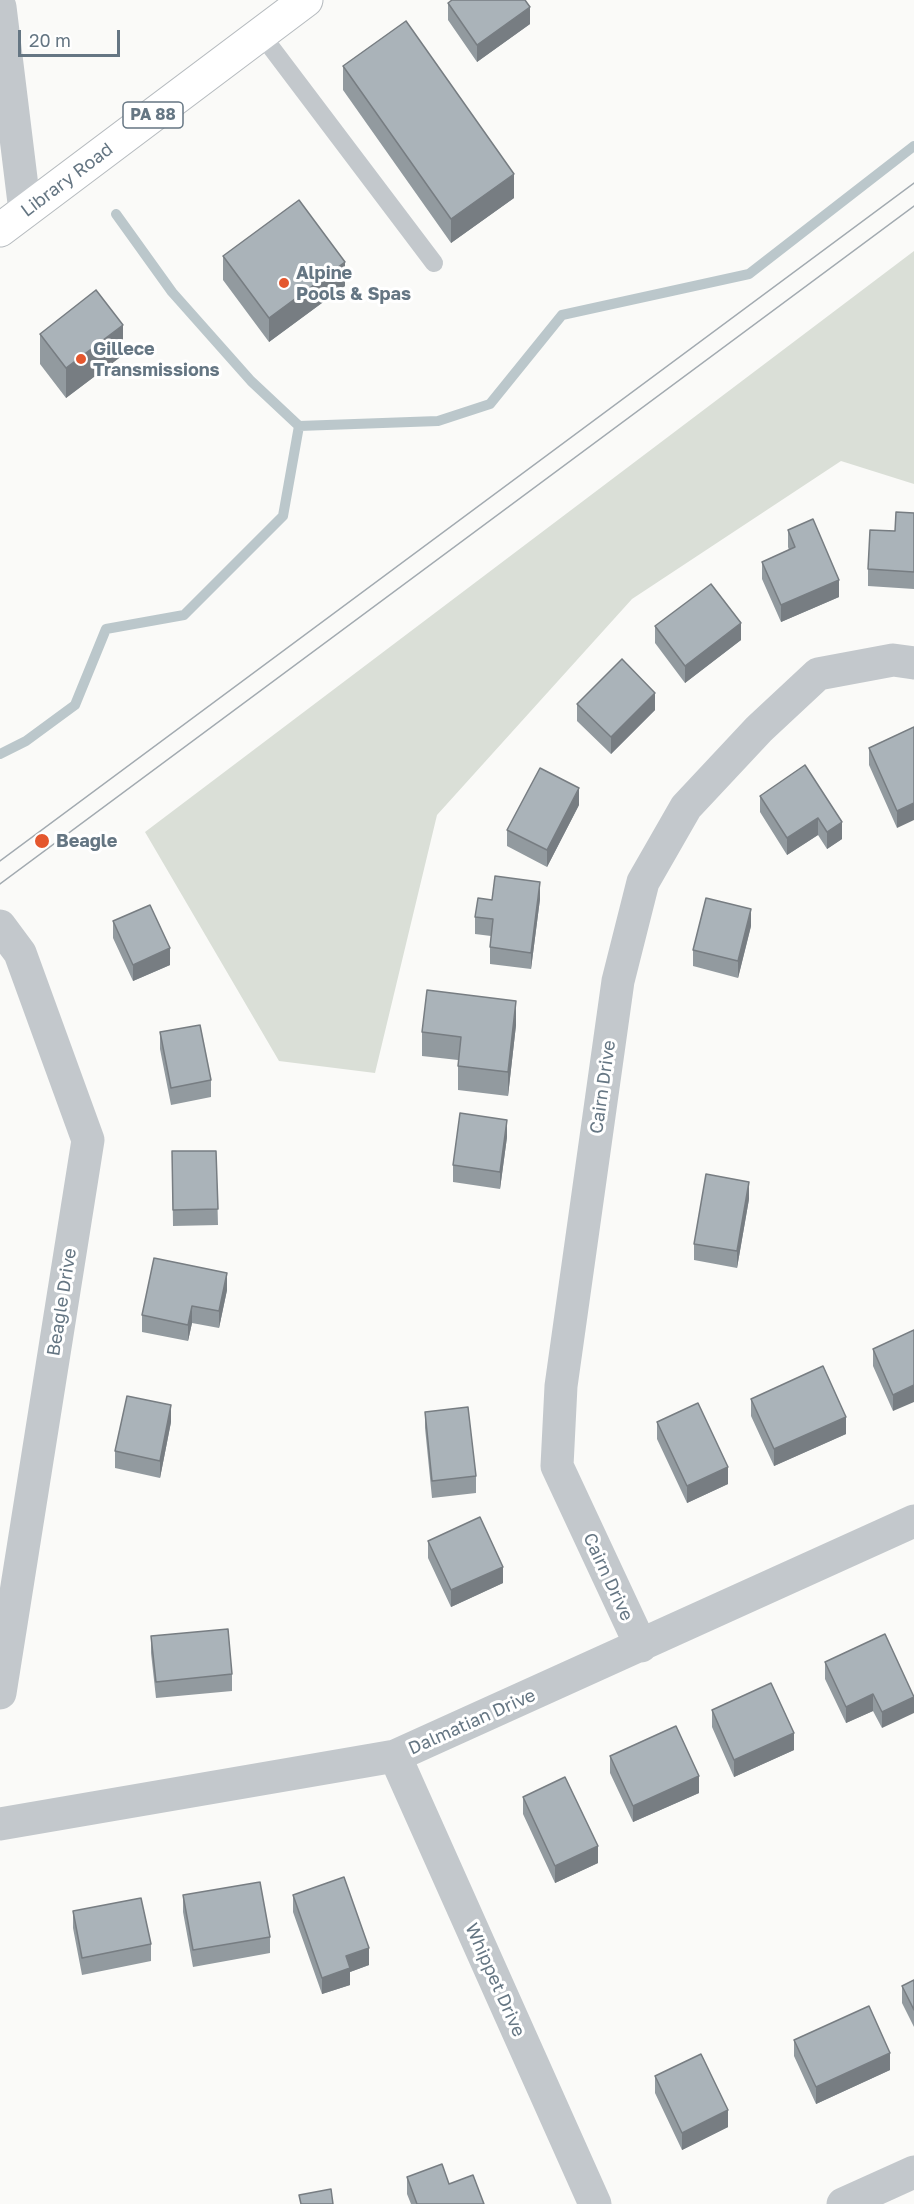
<!DOCTYPE html>
<html>
<head>
<meta charset="utf-8">
<style>
	body { margin:0 }
	#map { position:relative; width:914px; height:2204px; overflow:hidden; background:#fafaf8; font-family:"Golos Text",sans-serif }
	canvas { display:block }
	.scale { position:absolute; left:18px; top:30px; width:102px; height:27px; box-sizing:border-box; border:3px solid #657683; border-top:0; padding-left:8px; font-size:18px; line-height:21px; white-space:nowrap; color:#657683; -webkit-text-stroke:4px #fff; paint-order:stroke }
</style>
</head>
<body>
<div id="map">
<canvas width="914" height="2204"></canvas>
<div class="scale">20 m</div>
</div>
<script>
const ctx = document.querySelector('canvas').getContext('2d');
ctx.lineJoin = 'round';
function fill(path, color) { ctx.fillStyle = color; ctx.fill(path, 'evenodd'); }
const toPath = rows => new Path2D(rows.map(r => 'M' + r).join(''));
function trace(path, color, width, dash) { ctx.strokeStyle = color; ctx.lineWidth = width; ctx.lineCap = dash ? 'butt' : 'round'; ctx.setLineDash(dash || []); ctx.stroke(path); }
function write(font, color, halo, rows, align = 'center') {
  ctx.font = font + ' "Golos Text",sans-serif'; ctx.lineWidth = 6; ctx.setLineDash([]); ctx.textBaseline = 'middle'; ctx.strokeStyle = halo; ctx.fillStyle = color; for (const [text, x, y, turn = 0] of rows) {
    ctx.save(); ctx.translate(x, y); ctx.rotate((+turn || 0) * Math.PI / 180); ctx.textAlign = isNaN(turn) ? turn : align; if (halo) ctx.strokeText(text, 0, 0); ctx.fillText(text, 0, 0); ctx.restore();
  }
}
fill(toPath([
	[914,251,914,484,841,461,632,599,437,815,375,1073,279,1061,145,832]
]), '#dadfd7');
trace(toPath([
	[116,214,172,292,251,381,299,426],
	[0,754,26,741,75,705,106,629,184,615,283,516,299,426,438,421,490,404,562,315,749,274,914,146]
]), '#bbc7cb', 10);
const primary = toPath([
	[0,230,306,0]
]);
trace(primary, '#b5babe', 35);
trace(toPath([
	[261,34,434,263]
]), '#c3c8cc', 18);
trace(toPath([
	[0,7,25,211],
	[0,926,20,953,88,1140,0,1693],
	[641,1646,557,1466,561,1386,618,981,643,882,686,807,759,729,818,674,893,660,914,663],
	[395,1756,595,2204],
	[0,1824,395,1756,914,1521],
	[843,2204,914,2172]
]), '#c3c8cc', 33);
trace(primary, '#fff', 33);
trace(toPath([
	[0,861,914,183],
	[0,884,914,206]
]), '#a2aab0', 1.5);
fill(toPath([
	[448,3,530,24,477,62,448,20],
	[343,66,514,198,451,243,343,90],
	[223,256,345,286,269,342,223,280],
	[40,334,123,355,66,398,40,364],
	[914,513,914,589,868,586,868,569],
	[788,530,839,597,781,622,762,579,762,562,789,550,788,547],
	[655,626,741,640,685,683,655,643],
	[577,704,655,710,611,754,577,721],
	[914,727,897,828,869,765,869,748],
	[805,765,842,839,827,849,818,835,787,855,760,812,760,796],
	[579,805,547,867,507,846,507,830],
	[540,899,531,969,490,964,490,947,491,936,475,934,475,917,492,900],
	[113,921,170,965,133,981,113,938],
	[751,926,738,978,693,966,693,950],
	[516,1025,508,1096,458,1090,458,1060,422,1056,422,1032],
	[160,1032,211,1080,211,1097,171,1105,160,1049],
	[507,1137,500,1189,453,1182,453,1165],
	[172,1151,216,1151,218,1225,173,1226],
	[749,1199,737,1268,694,1260,694,1244],
	[227,1290,219,1328,192,1323,188,1341,142,1332,142,1315],
	[914,1330,893,1411,873,1366,873,1349],
	[751,1399,846,1434,774,1466,751,1416],
	[425,1412,476,1476,476,1493,432,1498,425,1428],
	[171,1422,160,1478,115,1468,115,1451],
	[657,1422,728,1484,687,1503,657,1439],
	[428,1541,503,1583,451,1607,428,1558],
	[885,1634,882,1728,873,1711,846,1723,825,1679,825,1662],
	[151,1636,232,1674,232,1691,156,1698,151,1653],
	[712,1710,794,1750,734,1777,712,1727],
	[610,1756,699,1793,633,1822,610,1773],
	[523,1797,598,1863,555,1883,523,1814],
	[183,1895,270,1937,270,1953,193,1967,183,1912],
	[293,1895,369,1965,350,1972,350,1985,322,1994,293,1912],
	[73,1911,151,1944,151,1961,82,1975,73,1928],
	[914,1980,914,2027,902,2003,902,1986],
	[794,2040,890,2070,816,2104,794,2056],
	[655,2076,728,2127,682,2150,655,2093],
	[407,2177,449,2184,484,2204,411,2204,407,2194]
]), '#929a9f');
fill(toPath([
	[530,7,530,24,477,62,477,45],
	[514,174,514,198,451,243,451,219],
	[345,262,345,286,269,342,269,318],
	[123,325,123,355,66,398,66,368],
	[839,580,839,597,781,622,781,605],
	[741,623,741,640,685,683,685,666],
	[655,693,655,710,611,754,611,737],
	[579,788,579,805,547,867,547,850],
	[914,803,914,820,897,828,897,811],
	[818,818,818,835,787,855,787,838],
	[842,822,842,839,827,849,827,832],
	[540,882,540,899,531,969,531,953],
	[751,909,751,926,738,978,738,961],
	[170,948,170,965,133,981,133,965],
	[516,1001,516,1025,508,1096,508,1072],
	[507,1120,507,1137,500,1189,500,1172],
	[749,1182,749,1199,737,1268,737,1251],
	[227,1273,227,1290,219,1328,219,1311],
	[192,1306,192,1323,188,1341,188,1325],
	[914,1385,914,1402,893,1411,893,1395],
	[171,1405,171,1422,160,1478,160,1461],
	[846,1417,846,1434,774,1466,774,1449],
	[728,1467,728,1484,687,1503,687,1486],
	[503,1567,503,1583,451,1607,451,1590],
	[873,1694,873,1711,846,1723,846,1707],
	[914,1697,914,1713,882,1728,882,1712],
	[794,1733,794,1750,734,1777,734,1760],
	[699,1776,699,1793,633,1822,633,1806],
	[598,1846,598,1863,555,1883,555,1866],
	[369,1948,369,1965,350,1972,350,1985,322,1994,322,1978,346,1956],
	[890,2053,890,2070,816,2104,816,2087],
	[728,2110,728,2127,682,2150,682,2133]
]), '#777d82');
const building = toPath([
	[452,0,525,0,530,7,477,45,448,3,452,0],
	[406,21,514,174,451,219,343,66,406,21],
	[299,200,345,262,269,318,223,256,299,200],
	[96,290,123,325,66,368,40,334,96,290],
	[896,512,914,513,914,572,868,569,870,530,895,531,896,512],
	[813,519,839,580,781,605,762,562,795,547,788,530,813,519],
	[711,584,741,623,685,666,655,626,711,584],
	[622,659,655,693,611,737,577,704,622,659],
	[914,727,914,803,897,811,869,748,914,727],
	[805,765,842,822,827,832,818,818,787,838,760,796,805,765],
	[540,768,579,788,547,850,507,830,540,768],
	[495,876,540,882,531,953,490,947,493,919,475,917,478,898,492,900,495,876],
	[706,898,751,909,738,961,693,950,706,898],
	[150,905,170,948,133,965,113,921,150,905],
	[427,990,516,1001,508,1072,458,1066,461,1037,422,1032,427,990],
	[200,1025,211,1080,171,1088,160,1032,200,1025],
	[460,1113,507,1120,500,1172,453,1165,460,1113],
	[172,1151,216,1151,218,1209,173,1210,172,1151],
	[706,1174,749,1182,737,1251,694,1244,706,1174],
	[154,1258,227,1273,219,1311,192,1306,188,1325,142,1315,154,1258],
	[914,1330,914,1385,893,1395,873,1349,914,1330],
	[823,1366,846,1417,774,1449,751,1399,823,1366],
	[127,1396,171,1405,160,1461,115,1451,127,1396],
	[698,1403,728,1467,687,1486,657,1422,698,1403],
	[468,1407,476,1476,432,1481,425,1412,468,1407],
	[480,1517,503,1567,451,1590,428,1541,480,1517],
	[228,1629,232,1674,156,1682,151,1636,228,1629],
	[885,1634,914,1697,882,1712,873,1694,846,1707,825,1662,885,1634],
	[771,1683,794,1733,734,1760,712,1710,771,1683],
	[676,1726,699,1776,633,1806,610,1756,676,1726],
	[565,1777,598,1846,555,1866,523,1797,565,1777],
	[344,1877,369,1948,346,1956,350,1968,322,1978,293,1895,344,1877],
	[260,1882,270,1937,193,1950,183,1895,260,1882],
	[141,1898,151,1944,82,1958,73,1911,141,1898],
	[914,1980,914,2010,902,1986,914,1980],
	[869,2006,890,2053,816,2087,794,2040,869,2006],
	[701,2054,728,2110,682,2133,655,2076,701,2054],
	[442,2164,449,2184,473,2175,484,2204,417,2204,407,2177,442,2164],
	[331,2189,333,2204,301,2204,299,2195,331,2189]
]);
fill(building, '#aab3b9');
trace(building, '#777d82', 1.5);
for (const [x, y, r, color] of [
	[284,283,6,"#e4572e"],
	[81,359,6,"#e4572e"],
	[42,841,8,"#e4572e"]
]) { const dot = new Path2D(); dot.arc(x, y, r, 0, 2 * Math.PI); ctx.fillStyle = color; ctx.fill(dot); trace(dot, '#fff', 2); }
for (const [x, y, w] of [
	[153,115,60]
]) { const box = new Path2D(); box.roundRect(x - w / 2, y - 13, w, 26, 4.5); ctx.fillStyle = '#fff'; ctx.fill(box); trace(box, '#657683', 1.5); }
write('bold 16px', '#657683', null, [
	["PA 88",153,115]
]);
write('18px', '#657683', '#fff', [
	["Library Road",67,180,-37],
	["Cairn Drive",603,1087,-82],
	["Beagle Drive",62,1302,-81],
	["Cairn Drive",608,1577,65],
	["Dalmatian Drive",472,1722,-24],
	["Whippet Drive",495,1980,66]
]);
write('bold 18px', '#657683', '#fff', [
	["Alpine",296,273],
	["Pools & Spas",296,294],
	["Gillece",93,349],
	["Transmissions",93,370],
	["Beagle",56,841]
], 'left');
</script>
</body>
</html>
